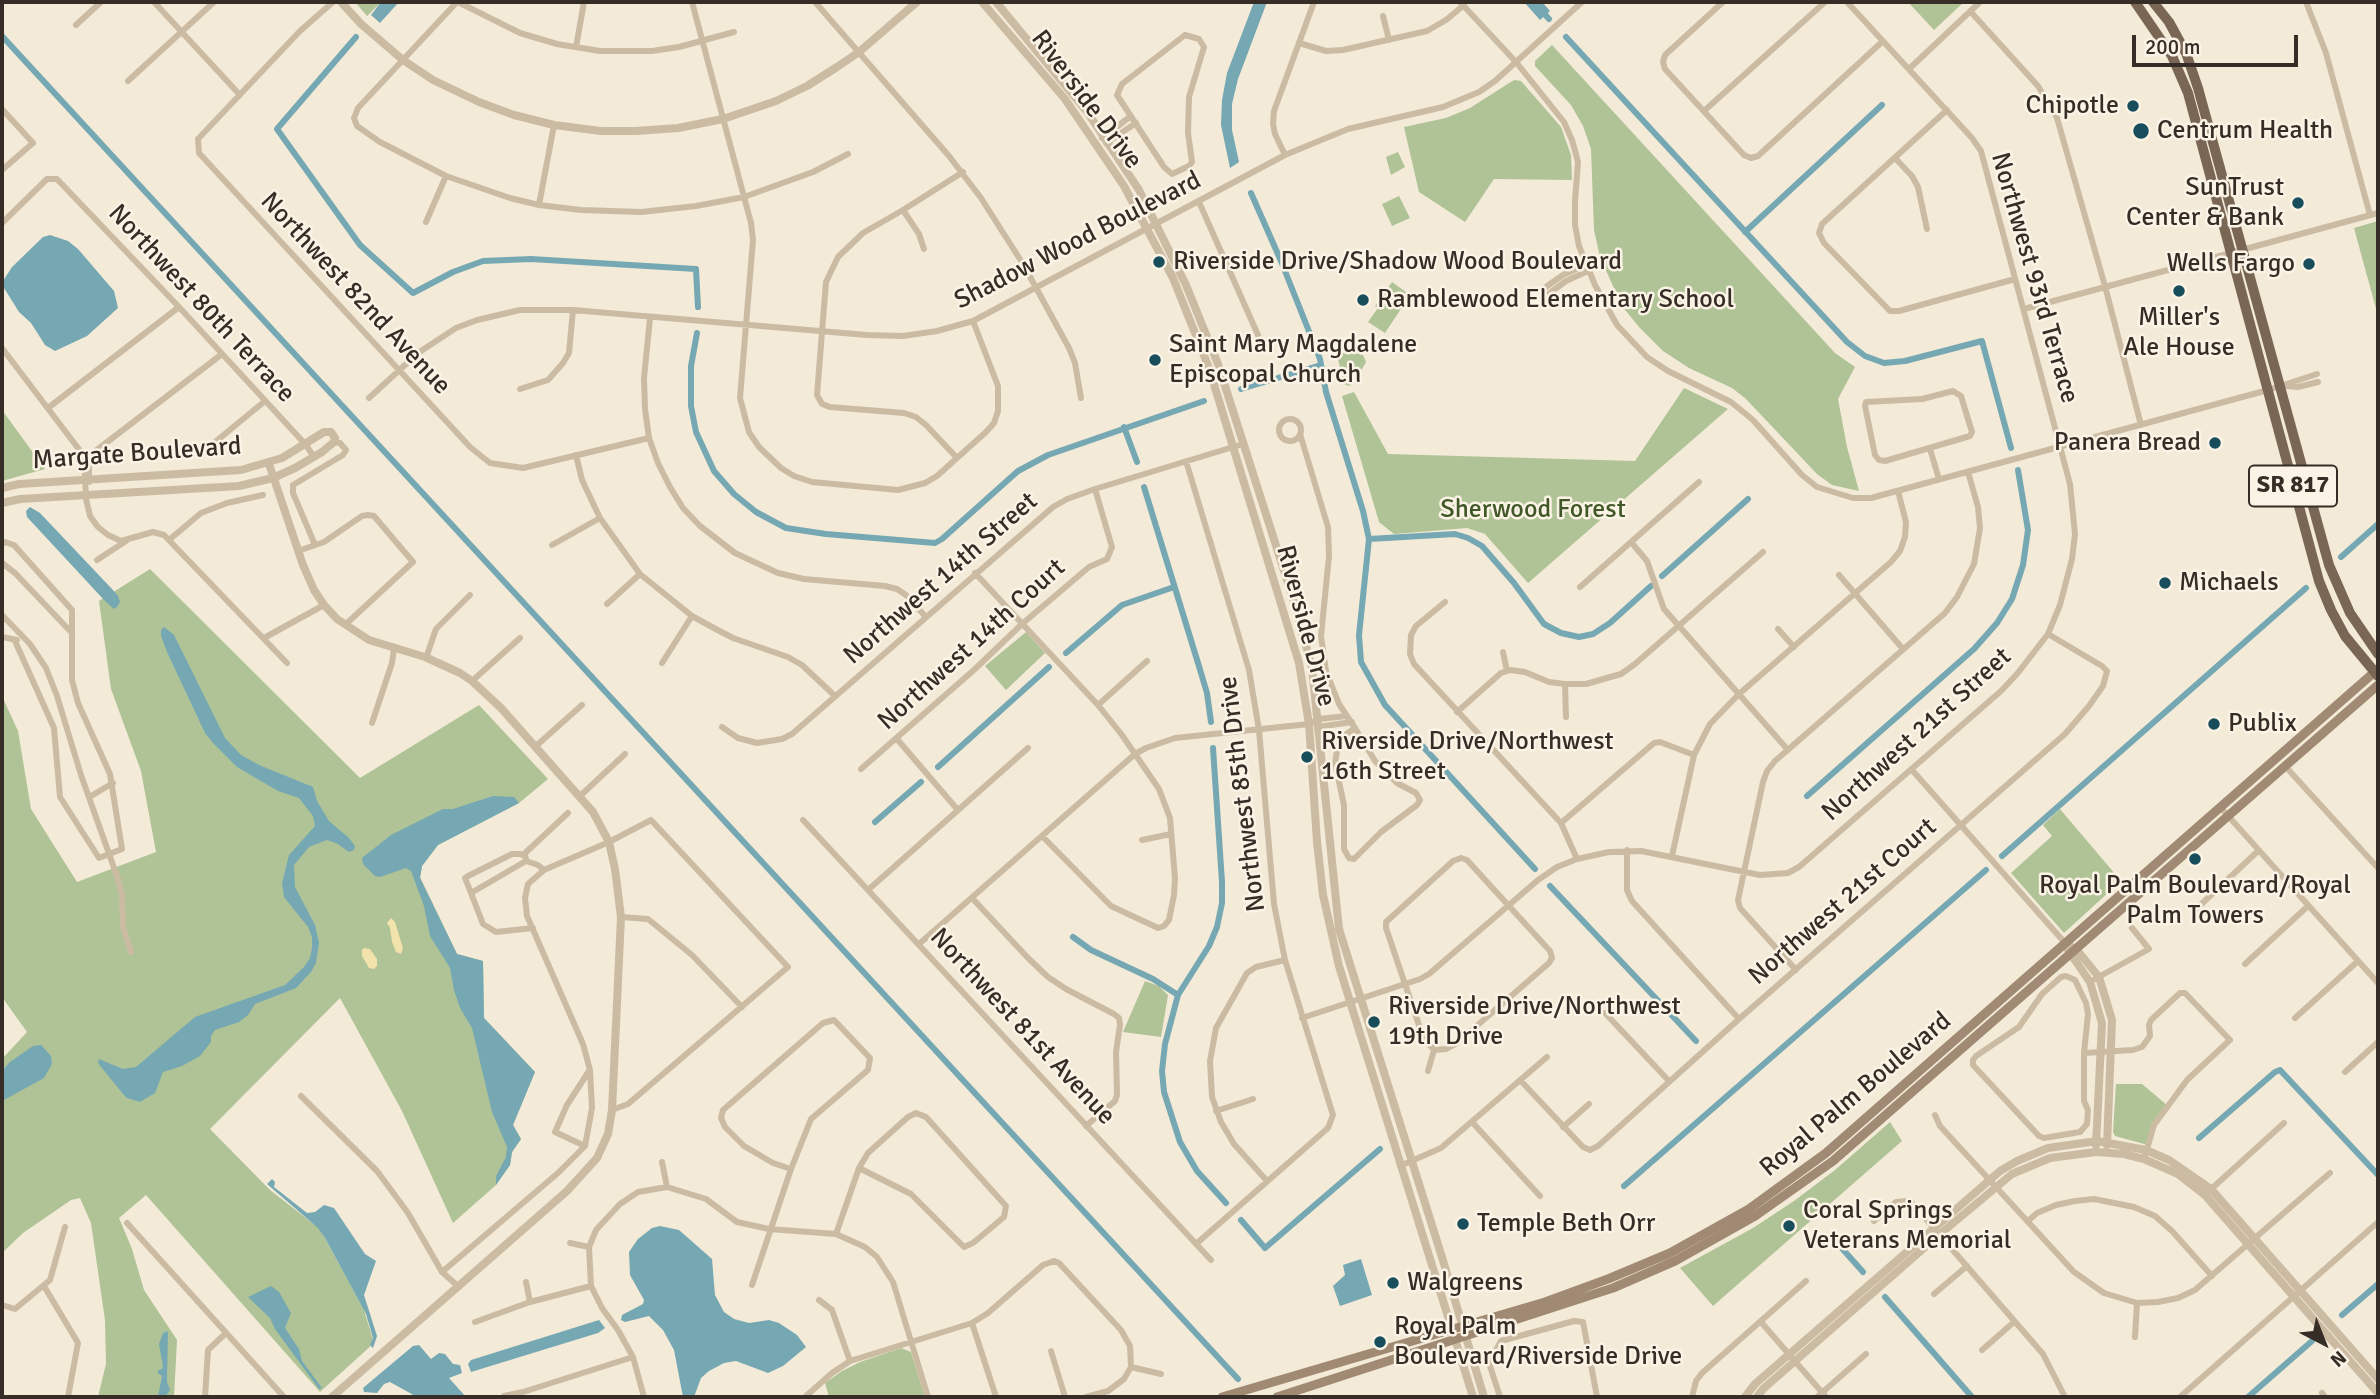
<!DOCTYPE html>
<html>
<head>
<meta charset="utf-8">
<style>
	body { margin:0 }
	#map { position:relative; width:2380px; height:1399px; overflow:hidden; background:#f3ead8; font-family:Signika,sans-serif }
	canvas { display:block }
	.frame { position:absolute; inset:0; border:4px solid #362d26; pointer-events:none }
	.north { position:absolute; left:2289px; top:1308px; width:70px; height:70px; -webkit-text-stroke:5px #fbf3e5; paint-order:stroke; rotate:138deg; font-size:19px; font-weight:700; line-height:28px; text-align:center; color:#362d26 }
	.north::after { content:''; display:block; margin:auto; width:24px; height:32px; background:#362d26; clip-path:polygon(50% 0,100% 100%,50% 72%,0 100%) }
	.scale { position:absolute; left:2132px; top:35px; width:166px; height:32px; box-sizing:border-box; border:4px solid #362d26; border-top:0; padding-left:9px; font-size:21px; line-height:24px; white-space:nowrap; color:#362d26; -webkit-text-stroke:5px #fbf3e5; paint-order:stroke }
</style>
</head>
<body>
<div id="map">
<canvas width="2380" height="1399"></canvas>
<div class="frame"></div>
<div class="north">N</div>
<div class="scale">200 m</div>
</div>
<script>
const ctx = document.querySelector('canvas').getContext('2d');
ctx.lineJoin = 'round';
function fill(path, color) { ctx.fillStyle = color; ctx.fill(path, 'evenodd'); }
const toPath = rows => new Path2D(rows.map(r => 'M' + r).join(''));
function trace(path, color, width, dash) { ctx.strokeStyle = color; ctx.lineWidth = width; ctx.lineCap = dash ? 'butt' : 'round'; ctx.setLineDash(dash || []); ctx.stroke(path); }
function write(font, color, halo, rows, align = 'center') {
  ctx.font = font + ' Signika,sans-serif'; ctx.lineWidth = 5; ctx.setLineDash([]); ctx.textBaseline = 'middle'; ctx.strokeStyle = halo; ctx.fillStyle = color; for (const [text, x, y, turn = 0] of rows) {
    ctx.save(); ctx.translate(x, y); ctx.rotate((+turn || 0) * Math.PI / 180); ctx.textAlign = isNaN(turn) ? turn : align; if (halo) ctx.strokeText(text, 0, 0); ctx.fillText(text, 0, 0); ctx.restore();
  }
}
fill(toPath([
	[355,2,381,2,367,16],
	[1908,2,1964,2,1934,30],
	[1552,45,1835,353,1855,367,1838,399,1847,447,1859,491,1832,485,1817,474,1746,399,1732,388,1689,368,1663,351,1639,327,1622,306,1600,257,1594,230,1591,149,1583,126,1571,105,1535,66,1535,61],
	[1514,80,1521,81,1561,127,1571,155,1572,180,1494,179,1465,222,1419,192,1404,127,1446,118,1470,108],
	[1398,152,1405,167,1391,175,1386,157],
	[1399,196,1410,218,1392,226,1382,204],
	[2378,221,2378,316,2354,228],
	[1392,282,1410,295,1385,333,1368,322,1378,308,1375,306],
	[1349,351,1363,355,1366,362,1354,383,1349,386,1344,384,1338,359,1340,354],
	[1684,388,1728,409,1528,583,1485,534,1467,528,1394,534,1379,522,1342,396,1354,392,1388,454,1635,461],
	[2,410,45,469,2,481],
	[150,569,360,778,479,705,548,779,519,803,438,845,422,866,420,877,457,954,483,961,484,1018,535,1072,513,1125,521,1139,512,1152,510,1165,496,1185,453,1223,402,1111,340,998,210,1129,270,1190,320,1229,364,1310,374,1343,320,1392,146,1195,119,1218,132,1249,144,1290,177,1340,174,1397,98,1397,106,1364,105,1320,91,1223,80,1198,71,1200,23,1233,2,1253,2,1059,27,1032,2,997,2,696,18,731,31,809,77,882,156,852,141,771,111,689,99,601],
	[1026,632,1045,653,1006,690,985,666],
	[2060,809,2121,881,2064,933,2011,873,2052,836,2043,825],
	[1145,981,1159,986,1168,995,1161,1037,1123,1032],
	[2116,1084,2142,1084,2168,1106,2154,1125,2148,1145,2115,1136,2113,1132],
	[1890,1122,1902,1141,1713,1306,1680,1268,1753,1228,1794,1201,1835,1170],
	[901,1348,911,1352,925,1397,829,1397,825,1383,842,1371,860,1362]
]), '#afc397');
fill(toPath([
	[391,918,395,922,403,948,401,954,396,952,392,942,390,928,387,923],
	[364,948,370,949,377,959,377,966,374,969,369,968,362,956,362,950]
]), '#f2e2ab');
fill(toPath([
	[381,2,399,2,380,23,371,15],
	[1254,2,1267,2,1238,79,1232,104,1232,130,1239,162,1230,168,1221,125,1222,100,1227,73],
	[1524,2,1542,2,1550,11,1540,20],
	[50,235,68,241,78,249,114,291,118,308,87,336,55,351,45,345,31,323,19,312,4,288,3,281,12,267,43,237],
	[30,507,40,513,112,589,118,596,120,602,117,607,114,609,105,601,27,517,26,511],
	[164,627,174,635,225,738,241,755,259,765,313,787,317,801,329,821,349,838,355,846,354,850,349,852,338,844,327,840,309,847,294,865,295,887,315,925,319,943,316,963,311,972,296,988,255,1004,248,1015,239,1022,215,1030,211,1036,211,1042,200,1056,182,1066,163,1072,155,1093,140,1102,127,1098,123,1094,98,1063,99,1059,123,1069,136,1067,195,1017,285,985,304,967,310,958,312,948,312,937,308,927,284,897,282,883,289,855,315,826,313,816,299,798,278,791,237,767,213,743,205,733,167,652,161,636,161,630],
	[493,796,514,797,519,803,438,845,422,866,420,878,457,954,483,961,484,1018,535,1072,513,1125,521,1139,512,1152,510,1165,496,1185,496,1176,506,1157,507,1147,492,1112,472,1028,460,1008,454,990,450,968,430,936,424,906,411,871,406,868,380,877,375,876,363,864,362,858,391,835,443,809,453,809],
	[41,1045,51,1056,52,1064,44,1078,2,1101,2,1071,10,1062,33,1046],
	[272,1179,275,1182,274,1187,307,1213,315,1212,324,1205,334,1208,365,1254,376,1261,364,1295,377,1336,373,1348,370,1345,373,1338,366,1314,325,1238,318,1228,267,1184],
	[660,1226,679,1230,712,1259,715,1295,724,1312,734,1319,749,1323,769,1320,779,1323,797,1335,806,1347,783,1366,768,1373,736,1361,724,1363,709,1371,701,1378,694,1397,683,1397,674,1350,663,1330,649,1316,625,1322,621,1320,622,1315,643,1304,644,1300,630,1275,629,1252,638,1239,652,1228],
	[1361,1259,1372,1295,1340,1306,1333,1286,1345,1275,1343,1265],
	[271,1286,279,1292,291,1313,285,1328,299,1349,302,1361,322,1388,319,1389,275,1329,270,1318,248,1297],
	[599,1320,605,1328,598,1333,471,1372,468,1364,471,1360],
	[168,1331,167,1382,170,1390,165,1397,158,1397,162,1376,158,1373,158,1370,162,1369,163,1366,159,1344,163,1333],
	[419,1345,431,1359,439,1353,445,1354,453,1364,460,1365,462,1373,449,1378,466,1397,417,1397,390,1382,384,1384,377,1393,364,1392,363,1388,413,1346]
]), '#75a8b3');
trace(toPath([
	[1534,2,1549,19],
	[2,36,1238,1379],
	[356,37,277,129,360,245,413,293,453,272,483,261,531,259,696,269,698,307],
	[1566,37,1847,342,1865,356,1884,363,1905,361,1982,341,2011,448],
	[1251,193,1281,261,1320,359,1326,392,1363,511,1369,539,1359,635,1361,662,1385,705,1535,869],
	[1745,232,1882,105],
	[697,333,691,366,691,406,696,432,714,471,734,494,756,512,786,528,826,534,935,543,942,539,1018,471,1048,455,1204,401],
	[1241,389,1321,365],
	[1124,427,1137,462],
	[1144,487,1198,663,1207,693,1211,722],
	[1369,539,1455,534,1468,538,1482,546,1514,583,1544,624,1561,633,1579,637,1593,634,1610,623,1651,586],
	[2341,557,2378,524],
	[1662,576,1748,499],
	[1066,653,1122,605,1174,587],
	[1213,748,1222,882,1222,903,1217,927,1209,946,1178,995,1165,1044,1162,1071,1164,1092,1180,1142,1197,1171,1226,1203],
	[938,767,1049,667],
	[1807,796,1974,649,1997,623,2012,599,2023,565,2028,530,2018,470],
	[875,822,921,782],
	[2002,856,2306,588],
	[1550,886,1696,1041],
	[1073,937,1091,950,1153,979,1178,995],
	[2199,1138,2275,1072,2280,1070,2378,1175],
	[1624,1186,1986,870],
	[1241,1220,1265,1248,1380,1149],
	[1831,1236,1863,1272],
	[1885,1297,1972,1397],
	[2342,1315,2378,1284],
	[2248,1397,2312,1341]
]), '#75a8b3', 6);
trace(toPath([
	[154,2,240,95],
	[333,2,300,31,198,139,199,153,470,447,490,463,523,468,649,438],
	[457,2,358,108,354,118,357,126,380,142,446,176,510,198,539,205,581,210,641,212,696,206,744,197,813,172,848,154],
	[458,2,520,33,557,44,600,51,652,51,679,47,734,32],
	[692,2,751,223,753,240,740,398,749,432,759,447,781,468,794,476,812,482,898,490,925,483,937,476,986,432,994,423,998,411,998,386,973,321],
	[815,2,949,156,981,198,1023,264,1069,348,1075,363,1081,398],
	[1460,2,1516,62,1564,122,1572,140,1578,162,1575,201,1575,225,1579,246,1595,285,1617,325,1647,357,1668,371,1731,402,1753,420,1802,475,1817,487,1853,498,1871,498,2268,390,2317,374],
	[1723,2,1665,55,1663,62,1665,69,1744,155,1751,158,1758,156,1883,41],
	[2306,2,2326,53,2370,215],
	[1970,11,2038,86,2057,118,2105,286,2141,425],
	[1383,16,1389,40],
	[76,25,101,2],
	[1185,35,1199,39,1204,47,1189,97,1188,133,1192,162,1189,166,1172,174,1164,167,1117,95,1122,84,1185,35],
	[1299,43,1326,51,1343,50,1427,31,1446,20,1464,5],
	[576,47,584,2],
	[1909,69,1980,2],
	[128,81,214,2],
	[2,109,33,143,2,170],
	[1947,110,1822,224,1819,233,1824,243,1890,311,1899,311,2015,279],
	[1704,111,1825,2],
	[1102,138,1131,116],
	[1106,143,1136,123],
	[1285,155,1275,134,1273,124,1274,111,1314,2],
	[1895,158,1912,176,1918,187,1927,229],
	[1199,202,1258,335],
	[539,205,554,125],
	[903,210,919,234,924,249],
	[426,222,446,176],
	[2,223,47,179,57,179,179,307,306,445,314,457],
	[1543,289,1563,275,1585,265],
	[1547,295,1566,281,1588,271],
	[2024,309,2378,213],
	[650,318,644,378,645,409,649,438,658,463,670,487,683,508,700,526,735,553,778,573,804,579,885,586,897,589,906,595,926,617],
	[2,348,84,456,86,499,90,516,98,527,108,535,121,541,153,532,164,535,287,663],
	[2285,386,2298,387,2318,382],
	[520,389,548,380,563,363,569,353,573,310],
	[1953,391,1961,396,1972,432,1970,436,1885,461,1879,460,1875,455,1865,406,1866,402,1922,399,1953,391],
	[369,398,418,353,456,328,477,320,520,310,573,310,867,335,903,336,937,331,973,321,1285,155,1348,129,1443,107,1479,92,1495,81,1582,2],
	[48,408,179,307],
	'1279 430a11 11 0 1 1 22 0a11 11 0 1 1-22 0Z',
	[1300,434,1328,527,1329,556,1321,636,1326,671,1339,704,1355,728,1375,761,1397,783,1416,793,1420,800,1417,805,1381,832,1354,859,1349,858,1344,849,1344,805,1335,763,1338,745,1344,736,1355,728],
	[1930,449,1939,479],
	[203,452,265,401],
	[576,455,582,480,600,518,640,574,692,616,712,627,733,638,788,657,802,665,835,696],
	[84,456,89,456,222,354],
	[89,456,89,482],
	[957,458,926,425,916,417,904,413,830,407,822,404,817,395,826,282,838,257,863,233,903,210,963,172],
	[1186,461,1249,670,1259,730,1274,904,1285,960,1333,1115,1328,1128,1196,1244],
	[169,540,201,513,227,503,263,495],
	[1631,542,1647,561,1664,609,1788,750],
	[2,544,5,542,14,545,72,610,72,680,78,703,110,774,122,849,99,858,60,797,54,728,15,641],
	[315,545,293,493,293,485,343,455,346,450,340,443,334,442],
	[552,545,600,518],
	[298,551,324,542,362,516,368,515,374,516,413,562,345,625],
	[97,560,126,541],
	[2,563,15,573,72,633],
	[975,573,1098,705,1122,735,1159,789,1170,818,1175,878,1174,895,1169,920,1164,926,1158,928,1111,906,1042,836],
	[1839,575,1903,649],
	[1580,587,1699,482],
	[1445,602,1416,626,1411,635,1410,654,1414,664,1561,823,1577,859],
	[607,604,640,574],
	[2,615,30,644,46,668,57,696,81,775,118,879,122,895,123,927,131,952],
	[1778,629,1794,647],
	[2,637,17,640],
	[264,638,324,605],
	[1503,652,1507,671],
	[426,658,436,629,470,595],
	[662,663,692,616],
	[472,681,520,638],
	[1565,684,1566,717],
	[1098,705,1147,661],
	[1457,712,1501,673,1510,670,1525,672,1549,682,1565,684,1586,684,1621,674,1635,664,1763,552],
	[372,723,392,663,394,649],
	[722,727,738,738,757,743,782,739,792,734,1053,507,1067,499,1095,489,1243,444],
	[1317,727,1352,722],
	[897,739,957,809],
	[536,746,582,705],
	[2285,766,2378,868],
	[861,769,975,669,1022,624,1089,567,1107,559,1112,547,1095,489],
	[1912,770,2066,944],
	[91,796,113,783],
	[580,796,625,754],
	[2221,808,2378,983],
	[803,820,1211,1260],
	[1561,823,1654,743,1660,742,1694,755],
	[1142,840,1171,834],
	[1627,850,1627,890,1632,901,1739,1019],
	[523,855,568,813],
	[1672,856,1694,755,1710,724,1739,694,1891,562,1900,551,1905,537,1906,522,1898,491],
	[1461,858,1467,860,1550,951,1552,958,1549,963,1457,1043,1446,1049,1434,1050,1423,1037,1386,928,1386,922,1453,861,1461,858],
	[868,890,1028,748],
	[471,893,465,878,468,876,512,854,520,854,525,856,527,861],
	[972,898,1028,958,1048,977,1066,989,1114,1014,1119,1018,1120,1025,1116,1052,1117,1095,1115,1101,1086,1126],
	[2195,910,2258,851],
	[621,917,648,919,692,955,742,1007],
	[533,928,496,932,483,924,471,893,526,861,538,865,544,870],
	[919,944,1135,754,1146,748,1175,738,1309,724,1319,719,1347,716],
	[2245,964,2308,906],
	[1796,970,1740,908,1738,900,1763,782,1767,771,1775,761,1945,613,1957,597,1974,564,1980,528,1978,507,1968,472],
	[2095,979,2149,949,2132,928],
	[1605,1013,1669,1081],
	[1302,1018,1420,979,1429,974,1538,880,1557,867,1577,859,1609,852,1641,851,1760,875,1788,873,1799,867,2001,691,2017,674,2048,634,2060,605,2072,559,2075,534,2070,484,1981,151,1972,138,1847,2],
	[2295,1018,2358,961],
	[2084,1053,2084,1101,2088,1110,2087,1124,2080,1132,2044,1138,2039,1136,1973,1065,1973,1060,1976,1056,2019,1027,2042,994,2061,977,2066,976,2075,980,2086,1003,2088,1014,2084,1053,2133,1050,2142,1047,2150,1036,2149,1025,2151,1020,2180,993,2185,993,2230,1040,2187,1080,2168,1106,2154,1125,2144,1159],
	[1428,1071,1434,1050],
	[2345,1072,2378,1042],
	[1520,1080,1583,1147,1590,1150,1598,1146,1739,1019,2065,734,2089,706,2103,686,2107,671,2102,666,2048,634],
	[301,1096,377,1171,408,1213,442,1272,459,1287],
	[1216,1111,1253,1099],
	[1935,1115,1940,1126,2074,1272,2104,1293,2137,1303,2158,1302,2178,1298,2195,1290,2330,1173],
	[1472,1122,1540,1196],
	[1563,1127,1589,1104],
	[585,1146,555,1132,567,1105,589,1071],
	[662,1162,667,1187],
	[1400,1166,1441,1148,1547,1057],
	[1267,1181,1234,1144,1221,1122,1212,1097,1210,1061,1216,1028,1247,973,1256,967,1285,960],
	[2209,1191,2284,1123],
	[1874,1221,1896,1202,1907,1201,1912,1203,2043,1354,2065,1397],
	[2028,1221,2037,1213,2056,1205,2075,1201,2094,1199,2134,1207,2155,1216,2172,1231,2212,1276],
	[127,1223,284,1397],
	[836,1234,859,1168,868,1153,908,1117,916,1113,926,1117,1006,1206,1004,1217,973,1243,964,1247,911,1194,859,1168],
	[570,1243,589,1247],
	[442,1272,558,1173,585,1146,592,1108,590,1070,583,1044,527,916,525,898,528,884,544,870,609,842,651,820,788,967,628,1104,612,1110],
	[526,1282,530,1302],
	[752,1285,791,1169,811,1119,868,1070,870,1058,834,1020,823,1023,723,1110,721,1118,725,1127,744,1146,773,1163,791,1169],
	[44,1286,78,1343,68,1397],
	[1934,1294,1967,1266],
	[819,1300,832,1310,850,1361],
	[2,1305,15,1309,50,1280,65,1227],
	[475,1322,530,1302,591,1286],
	[1761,1322,1826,1397],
	[972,1323,996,1397],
	[2135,1337,2137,1303],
	[1982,1350,2014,1322],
	[1051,1351,1065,1397],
	[1131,1367,1161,1374],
	[2322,1393,2325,1397],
	[504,1396,523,1392,633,1357],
	[205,1397,208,1350,226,1333],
	[644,1397,633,1357,618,1330,602,1308,591,1286,589,1247,596,1230,620,1204,638,1192,667,1187,706,1199,737,1222,769,1229,836,1234,865,1247,877,1257,893,1282,928,1397],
	[805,1397,832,1373,850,1361,972,1323,988,1313,1043,1265,1054,1261,1059,1263,1121,1330,1130,1346,1131,1367,1124,1379,1108,1391,1086,1397],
	[1500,1397,1489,1363,1501,1341,1574,1321,1583,1322,1597,1397],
	[1692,1397,1696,1381,1702,1373,1806,1281],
	[1817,1397,1866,1354],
	[2180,1397,2377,1223]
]), '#ccbba3', 6);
trace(toPath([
	[341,2,361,24,403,60,433,80,479,102,514,115,554,125,601,131,636,131,678,128,723,119,776,101,807,86,837,67,859,52,917,2],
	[982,2,1065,99,1124,186,1173,278,1209,368,1299,663,1309,724,1317,842,1323,895,1339,966,1473,1397],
	[996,2,1088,113,1139,190,1186,285,1218,364,1295,605,1312,668,1339,929,1441,1254,1484,1397],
	[269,464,303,565,314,590,324,605,337,619,369,640,425,657,460,673,472,681,501,708,593,812,609,842,615,869,621,917,612,1110,608,1134,597,1158,567,1191,332,1397],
	[2,488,19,484,241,470,282,458,324,432,331,432,335,438,334,442,322,452,295,468,273,478,239,486,20,499,2,503],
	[2066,944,2076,949,2099,977,2112,1020,2107,1145],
	[2068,950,2090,982,2102,1023,2096,1145],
	[1745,1397,1755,1384,2000,1171,2017,1161,2048,1148,2097,1141,2146,1150,2169,1160,2211,1189,2378,1379],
	[1757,1397,1763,1389,1940,1234,2012,1174,2050,1158,2096,1152,2124,1154,2144,1159,2178,1174,2205,1195,2378,1393]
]), '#ccbba3', 8);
trace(toPath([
	[1222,1397,1545,1302,1608,1279,1670,1253,1749,1209,1826,1153,2378,669],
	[1277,1397,1613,1288,1675,1261,1755,1216,1833,1161,2378,685]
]), '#a08a74', 9);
trace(toPath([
	[2135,2,2172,56,2188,93,2319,581,2331,610,2345,636,2378,676],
	[2153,2,2169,22,2186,53,2198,88,2329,565,2350,613,2378,654]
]), '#7a6655', 10);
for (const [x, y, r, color] of [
	[2133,106,7,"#184e5b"],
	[2141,131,9,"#184e5b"],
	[2298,203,7,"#184e5b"],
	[1159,262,7,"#184e5b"],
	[2309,264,7,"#184e5b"],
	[2179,291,7,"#184e5b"],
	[1363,300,7,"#184e5b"],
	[1155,360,7,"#184e5b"],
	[2215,443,7,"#184e5b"],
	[2165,583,7,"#184e5b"],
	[2214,724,7,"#184e5b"],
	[1307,757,7,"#184e5b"],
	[2195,859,7,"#184e5b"],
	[1374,1022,7,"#184e5b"],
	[1463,1224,7,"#184e5b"],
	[1789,1226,7,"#184e5b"],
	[1393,1283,7,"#184e5b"],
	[1380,1342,7,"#184e5b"]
]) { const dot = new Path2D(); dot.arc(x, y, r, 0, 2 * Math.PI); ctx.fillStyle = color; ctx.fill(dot); trace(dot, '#fbf3e5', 2.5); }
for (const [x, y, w] of [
	[2293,486,88]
]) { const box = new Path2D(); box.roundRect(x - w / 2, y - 20.5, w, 41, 5); ctx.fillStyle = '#fbf3e5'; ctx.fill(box); trace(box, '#362d26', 2); }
write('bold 24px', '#362d26', null, [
	["SR 817",2293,486]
]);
write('26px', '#362d26', '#fbf3e5', [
	["Riverside Drive",1086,100,53],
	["Shadow Wood Boulevard",1078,241,-27],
	["Northwest 93rd Terrace",2034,278,74],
	["Northwest 82nd Avenue",355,294,47],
	["Northwest 80th Terrace",201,304,47],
	["Margate Boulevard",137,454,-4],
	["Northwest 14th Street",941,579,-41],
	["Riverside Drive",1305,626,75],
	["Northwest 14th Court",972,645,-42],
	["Northwest 21st Street",1917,735,-42],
	["Northwest 85th Drive",1243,794,-97],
	["Northwest 21st Court",1843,902,-41],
	["Northwest 81st Avenue",1022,1027,47],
	["Royal Palm Boulevard",1856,1095,-40]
]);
write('26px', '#362d26', '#fbf3e5', [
	["Chipotle",2119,106,"right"],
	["Centrum Health",2157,131],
	["SunTrust",2284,188,"right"],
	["Center & Bank",2284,218,"right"],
	["Riverside Drive/Shadow Wood Boulevard",1173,262],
	["Wells Fargo",2295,264,"right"],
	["Ramblewood Elementary School",1377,300],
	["Miller's",2179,318,"center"],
	["Ale House",2179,348,"center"],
	["Saint Mary Magdalene",1169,345],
	["Episcopal Church",1169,375],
	["Panera Bread",2201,443,"right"],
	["Michaels",2179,583],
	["Publix",2228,724],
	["Riverside Drive/Northwest",1321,742],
	["16th Street",1321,772],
	["Royal Palm Boulevard/Royal",2195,886,"center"],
	["Palm Towers",2195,916,"center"],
	["Riverside Drive/Northwest",1388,1007],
	["19th Drive",1388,1037],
	["Coral Springs",1803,1211],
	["Veterans Memorial",1803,1241],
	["Temple Beth Orr",1477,1224],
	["Walgreens",1407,1283],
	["Royal Palm",1394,1327],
	["Boulevard/Riverside Drive",1394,1357]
], 'left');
write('26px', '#405727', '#fbf3e5', [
	["Sherwood Forest",1533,510]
]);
</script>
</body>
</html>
